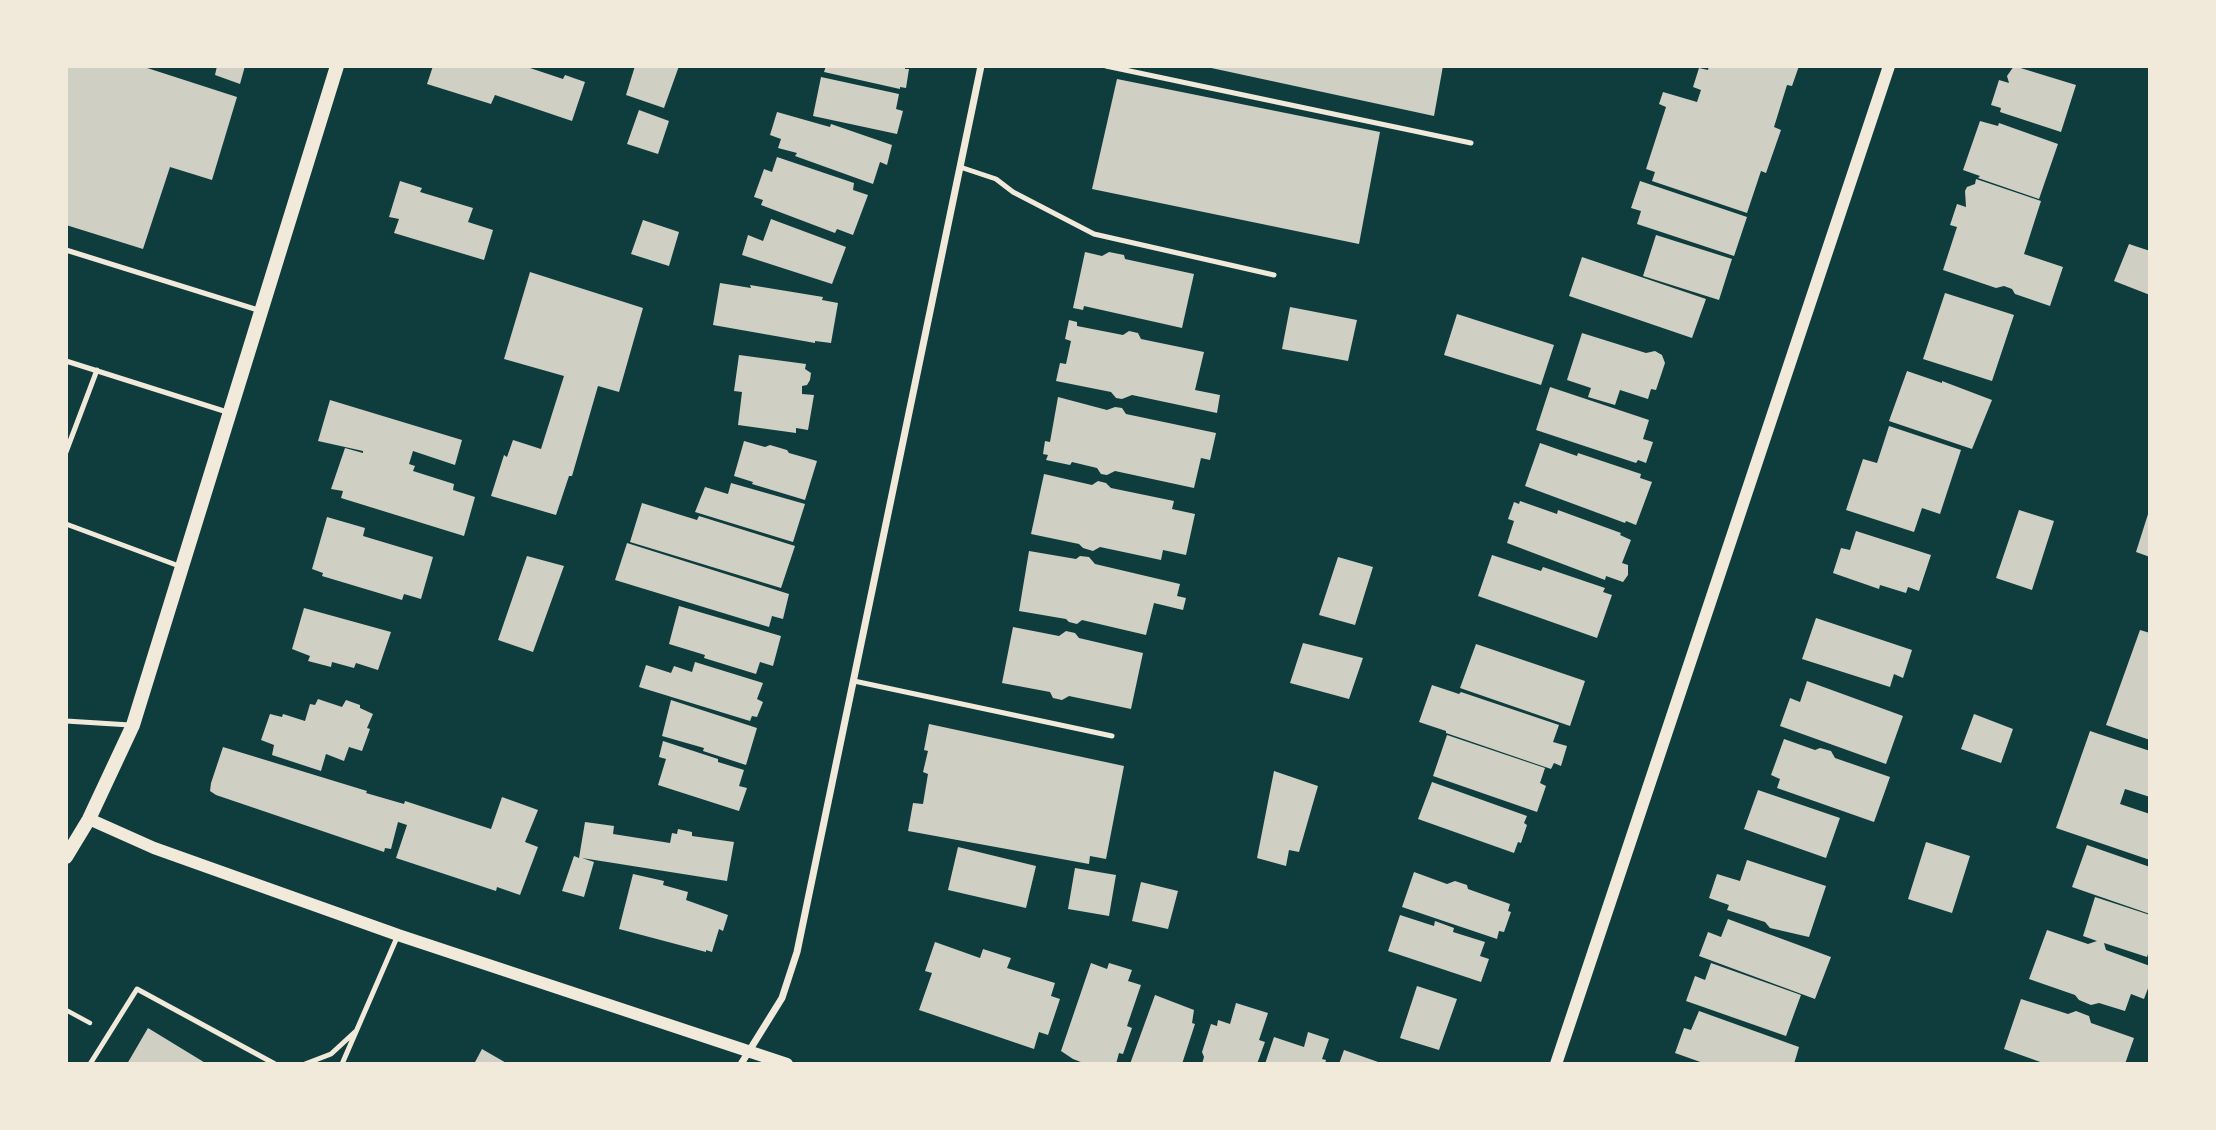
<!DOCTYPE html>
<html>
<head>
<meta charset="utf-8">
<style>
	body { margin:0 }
	#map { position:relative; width:2216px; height:1130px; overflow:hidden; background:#0f3d3e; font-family:Roboto,sans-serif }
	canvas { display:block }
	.frame { position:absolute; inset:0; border:68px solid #f1e9da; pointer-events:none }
</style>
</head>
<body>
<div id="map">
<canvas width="2216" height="1130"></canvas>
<div class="frame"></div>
</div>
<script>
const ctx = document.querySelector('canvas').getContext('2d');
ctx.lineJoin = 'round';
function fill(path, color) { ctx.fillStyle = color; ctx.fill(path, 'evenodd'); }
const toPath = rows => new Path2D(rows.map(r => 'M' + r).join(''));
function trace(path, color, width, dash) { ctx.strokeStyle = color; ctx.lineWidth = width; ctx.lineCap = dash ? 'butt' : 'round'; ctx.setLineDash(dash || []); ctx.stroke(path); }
fill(toPath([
	[66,66,141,66,237,97,212,180,170,167,143,249,66,225],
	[217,66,245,66,240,84,215,75],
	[433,66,524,66,563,79,565,75,585,82,572,121,495,95,491,104,427,84],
	[635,66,679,66,664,108,626,95],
	[826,66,905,66,905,69,909,69,906,88,900,87,900,89,824,72],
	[1202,66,1443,66,1434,116],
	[1709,66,1799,66,1792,86,1787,85,1774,127,1781,130,1766,173,1761,171,1747,213,1652,181,1655,172,1646,169,1666,107,1659,104,1663,92,1697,102,1701,90,1693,87,1699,68,1708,70],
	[2014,66,2076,85,2061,132,2000,112,2001,108,1991,105,1999,80,2009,83,2007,76],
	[821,77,899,94,896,109,903,111,897,134,813,116],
	[1117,79,1380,132,1359,244,1092,189],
	[639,110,669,121,658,154,627,144],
	[777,112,830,127,831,124,892,145,887,165,880,162,873,184,795,156,797,153,778,148,781,139,770,135],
	[1980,121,1998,126,1999,123,2058,144,2039,199,1978,178,1980,176,1963,170],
	[777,157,854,183,853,190,868,195,853,235,837,229,835,233,761,205,763,200,754,197,764,169,772,172],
	[1976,179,2041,201,2024,254,2063,267,2050,306,2015,294,2012,289,2004,286,1996,288,1943,270,1957,227,1950,225,1957,204,1966,207,1965,191,1967,187,1975,184],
	[400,181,422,188,420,192,473,208,468,222,493,230,484,260,394,233,399,219,389,217],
	[1640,181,1747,217,1734,256,1637,224,1641,211,1631,208],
	[771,219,846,247,832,284,742,255,748,235,763,241],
	[643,220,679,232,669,266,631,254],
	[1656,235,1732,259,1719,300,1643,276],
	[2129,244,2150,251,2150,295,2114,281],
	[1085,252,1102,256,1109,252,1124,255,1125,259,1194,274,1182,328,1084,306,1083,310,1073,308],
	[1582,257,1706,299,1692,338,1569,296],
	[530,272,643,308,619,392,598,386,572,476,569,476,556,515,491,496,504,455,507,457,513,440,541,449,564,376,504,359],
	[720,283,751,288,750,285,823,297,822,300,838,303,831,343,815,341,815,343,713,325],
	[1945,293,2014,315,1992,381,1923,359],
	[1290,307,1357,320,1348,361,1282,349],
	[1457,314,1554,345,1541,385,1444,355],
	[1069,320,1077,322,1077,326,1123,335,1129,331,1138,333,1141,339,1204,352,1195,390,1220,395,1217,413,1132,395,1122,399,1116,398,1111,392,1056,381,1060,363,1066,364,1071,341,1065,339],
	[1582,333,1646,353,1655,351,1662,355,1665,363,1656,390,1651,389,1648,399,1620,390,1615,405,1588,397,1591,388,1567,380],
	[739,355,806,364,805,369,811,373,810,380,807,385,802,386,802,394,814,395,808,430,796,428,796,433,738,425,742,392,734,391],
	[1907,371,1942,383,1942,381,1992,400,1972,449,1889,421],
	[1550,387,1649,420,1643,439,1653,442,1646,463,1638,460,1636,463,1536,430],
	[1058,397,1107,410,1115,407,1122,408,1126,414,1216,433,1210,460,1201,458,1194,488,1115,471,1107,475,1101,474,1097,468,1072,462,1070,465,1046,460,1048,455,1043,454,1045,441,1050,442],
	[330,400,462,440,455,465,413,451,409,464,415,466,413,471,454,484,453,490,475,497,464,536,341,498,343,491,331,489,345,448,363,453,363,451,318,441],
	[1889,426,1961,450,1940,514,1922,508,1914,532,1846,510,1863,459,1877,463],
	[744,441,765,447,770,445,787,450,789,453,817,461,805,500,752,484,753,482,734,476],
	[1540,443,1577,456,1578,453,1641,474,1640,478,1652,482,1636,525,1626,521,1625,523,1525,486],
	[1044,474,1092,485,1098,481,1106,483,1111,488,1174,501,1172,509,1195,514,1186,555,1163,550,1161,560,1100,547,1093,551,1083,548,1079,544,1031,534],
	[731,483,805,504,793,542,695,512,705,487,728,494],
	[1520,501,1557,514,1558,510,1621,533,1620,535,1631,540,1622,563,1628,565,1628,575,1623,582,1606,576,1605,580,1507,543,1514,521,1508,519,1514,502,1519,504],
	[642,503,697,520,699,516,795,546,781,588,630,542],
	[2019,510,2054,521,2032,590,1996,578],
	[2149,511,2150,512,2150,557,2136,552],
	[327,517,365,528,363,536,433,557,421,599,404,594,402,600,322,576,323,573,312,569],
	[1856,531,1931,555,1919,591,1908,587,1906,593,1880,585,1879,589,1833,573,1841,548,1850,550],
	[627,543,789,594,783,619,772,616,769,627,615,580],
	[1029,551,1076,559,1080,556,1089,557,1095,564,1180,584,1177,596,1186,598,1183,610,1154,603,1146,635,1082,620,1077,624,1069,622,1066,619,1019,611],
	[1492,555,1541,571,1543,567,1605,588,1603,592,1612,595,1597,638,1478,596],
	[527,556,564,566,533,652,498,640],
	[1338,557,1373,567,1355,625,1319,615],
	[679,606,781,636,773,666,760,662,756,674,704,658,705,655,669,644],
	[304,608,391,632,378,670,356,663,354,668,332,662,331,667,308,661,310,656,292,649],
	[1816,618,1912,650,1903,678,1894,674,1890,687,1802,659],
	[1013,627,1059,636,1066,631,1075,633,1079,638,1143,653,1131,709,1069,696,1062,700,1053,698,1050,692,1002,683],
	[2140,630,2150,633,2150,740,2106,725],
	[1303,643,1363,658,1349,699,1290,683],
	[1476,644,1585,681,1570,726,1460,688],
	[695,662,763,683,757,699,763,702,757,717,752,716,750,721,639,687,646,665,671,673,674,666,692,672],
	[1807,681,1903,716,1886,764,1780,726,1790,698,1800,702],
	[1432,685,1459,694,1461,692,1559,725,1553,742,1567,746,1561,766,1554,763,1551,769,1446,733,1446,731,1419,722],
	[318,699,342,707,346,700,360,705,360,708,373,714,367,728,370,729,362,751,349,747,344,761,326,754,321,771,272,755,274,745,261,740,270,714,282,717,283,714,305,721,310,704,315,705],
	[671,700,757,728,746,765,703,751,704,748,662,736],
	[1974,714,2013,729,2001,763,1961,749],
	[929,724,1124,766,1106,859,1090,856,1089,864,908,831,913,803,923,804,928,774,923,772,928,751,924,750],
	[2090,731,2150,751,2150,797,2125,789,2120,804,2150,814,2150,860,2056,828],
	[1447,735,1545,768,1540,783,1546,786,1537,812,1433,776],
	[1784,739,1815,750,1820,748,1831,751,1835,758,1890,777,1874,822,1777,788,1780,779,1771,775],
	[663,741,718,759,718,762,744,770,739,786,747,788,739,811,658,785,666,759,659,757],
	[223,747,367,791,366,793,404,804,405,801,491,829,502,797,538,810,525,842,538,847,520,895,497,887,496,891,396,858,407,825,398,822,391,849,385,848,384,852,216,795,210,791,211,783],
	[1274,771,1318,786,1299,852,1289,850,1286,866,1257,858],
	[1432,782,1527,816,1524,823,1527,825,1521,843,1518,842,1514,853,1418,819],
	[1758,790,1840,818,1826,858,1744,829],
	[585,822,614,826,613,834,670,843,672,833,677,834,678,829,692,832,692,836,734,842,727,881,582,858,594,862,584,897,562,891,574,856,579,858],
	[1926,842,1970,856,1952,913,1908,899],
	[2087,845,2150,867,2150,914,2072,887],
	[958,847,1036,866,1026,908,948,890],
	[1747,860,1826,886,1809,937,1770,928,1765,922,1727,910,1729,905,1709,898,1717,874,1740,881],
	[1075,868,1116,875,1109,916,1068,909],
	[1414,872,1447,884,1455,881,1467,885,1468,889,1510,904,1508,911,1511,912,1504,932,1499,931,1497,939,1402,907],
	[633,874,664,881,663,885,688,892,686,900,728,915,723,931,719,929,712,952,706,950,706,952,619,929],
	[1141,882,1178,891,1168,929,1132,921],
	[2095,897,2150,915,2150,949,2147,957,2104,943,2106,950,2150,966,2150,983,2144,999,2131,994,2125,1011,2099,1003,2091,1005,2079,1000,2075,995,2029,979,2047,930,2088,944,2097,941,2083,936],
	[1400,915,1434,926,1435,921,1454,928,1453,932,1485,942,1480,956,1489,959,1481,982,1388,951],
	[1728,919,1831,957,1815,999,1699,956,1708,932,1721,937],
	[935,942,980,958,983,949,1011,958,1007,968,1055,983,1051,996,1060,999,1048,1035,1039,1032,1034,1049,919,1010,932,973,925,971],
	[1091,963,1107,969,1109,963,1132,970,1128,981,1141,985,1127,1026,1132,1028,1123,1054,1119,1053,1116,1064,1086,1064,1073,1059,1061,1051],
	[1711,963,1801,995,1786,1036,1686,1001,1695,976,1705,980],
	[1417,986,1457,999,1439,1050,1400,1038],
	[1155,995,1194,1010,1192,1023,1195,1024,1182,1064,1130,1064],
	[2021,999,2068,1014,2076,1011,2089,1016,2091,1023,2134,1038,2125,1064,2046,1064,2004,1049],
	[1236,1003,1268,1013,1259,1040,1265,1042,1257,1064,1202,1064,1204,1057,1202,1052,1211,1024,1217,1026,1218,1020,1230,1024],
	[1699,1011,1799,1047,1794,1064,1706,1064,1675,1053,1684,1028,1691,1030],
	[148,1028,207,1064,127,1064],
	[1308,1032,1329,1039,1322,1059,1326,1060,1325,1064,1265,1064,1274,1037,1304,1047],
	[482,1049,508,1064,474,1064],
	[1344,1050,1381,1063,1381,1064,1339,1064]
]), '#cfcfc3');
trace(toPath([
	[66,1010,90,1023]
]), '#f1e9da', 4.5);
trace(toPath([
	[1106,66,1471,143],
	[960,167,996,179,1013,192,1094,234,1274,275],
	[66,250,258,310],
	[66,361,227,412],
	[66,452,97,370],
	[66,524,179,566],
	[854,681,1112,736],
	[66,721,130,725],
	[90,1064,137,989,275,1064],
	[305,1064,331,1054,356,1031],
	[342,1064,398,935]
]), '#f1e9da', 5);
trace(toPath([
	[741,1064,782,998,797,952,981,66]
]), '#f1e9da', 7);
trace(toPath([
	[89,819,154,848,398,935,787,1064],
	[1556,1064,1889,66]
]), '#f1e9da', 12);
trace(toPath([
	[66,857,89,819,133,725,337,66]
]), '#f1e9da', 14);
</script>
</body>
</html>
